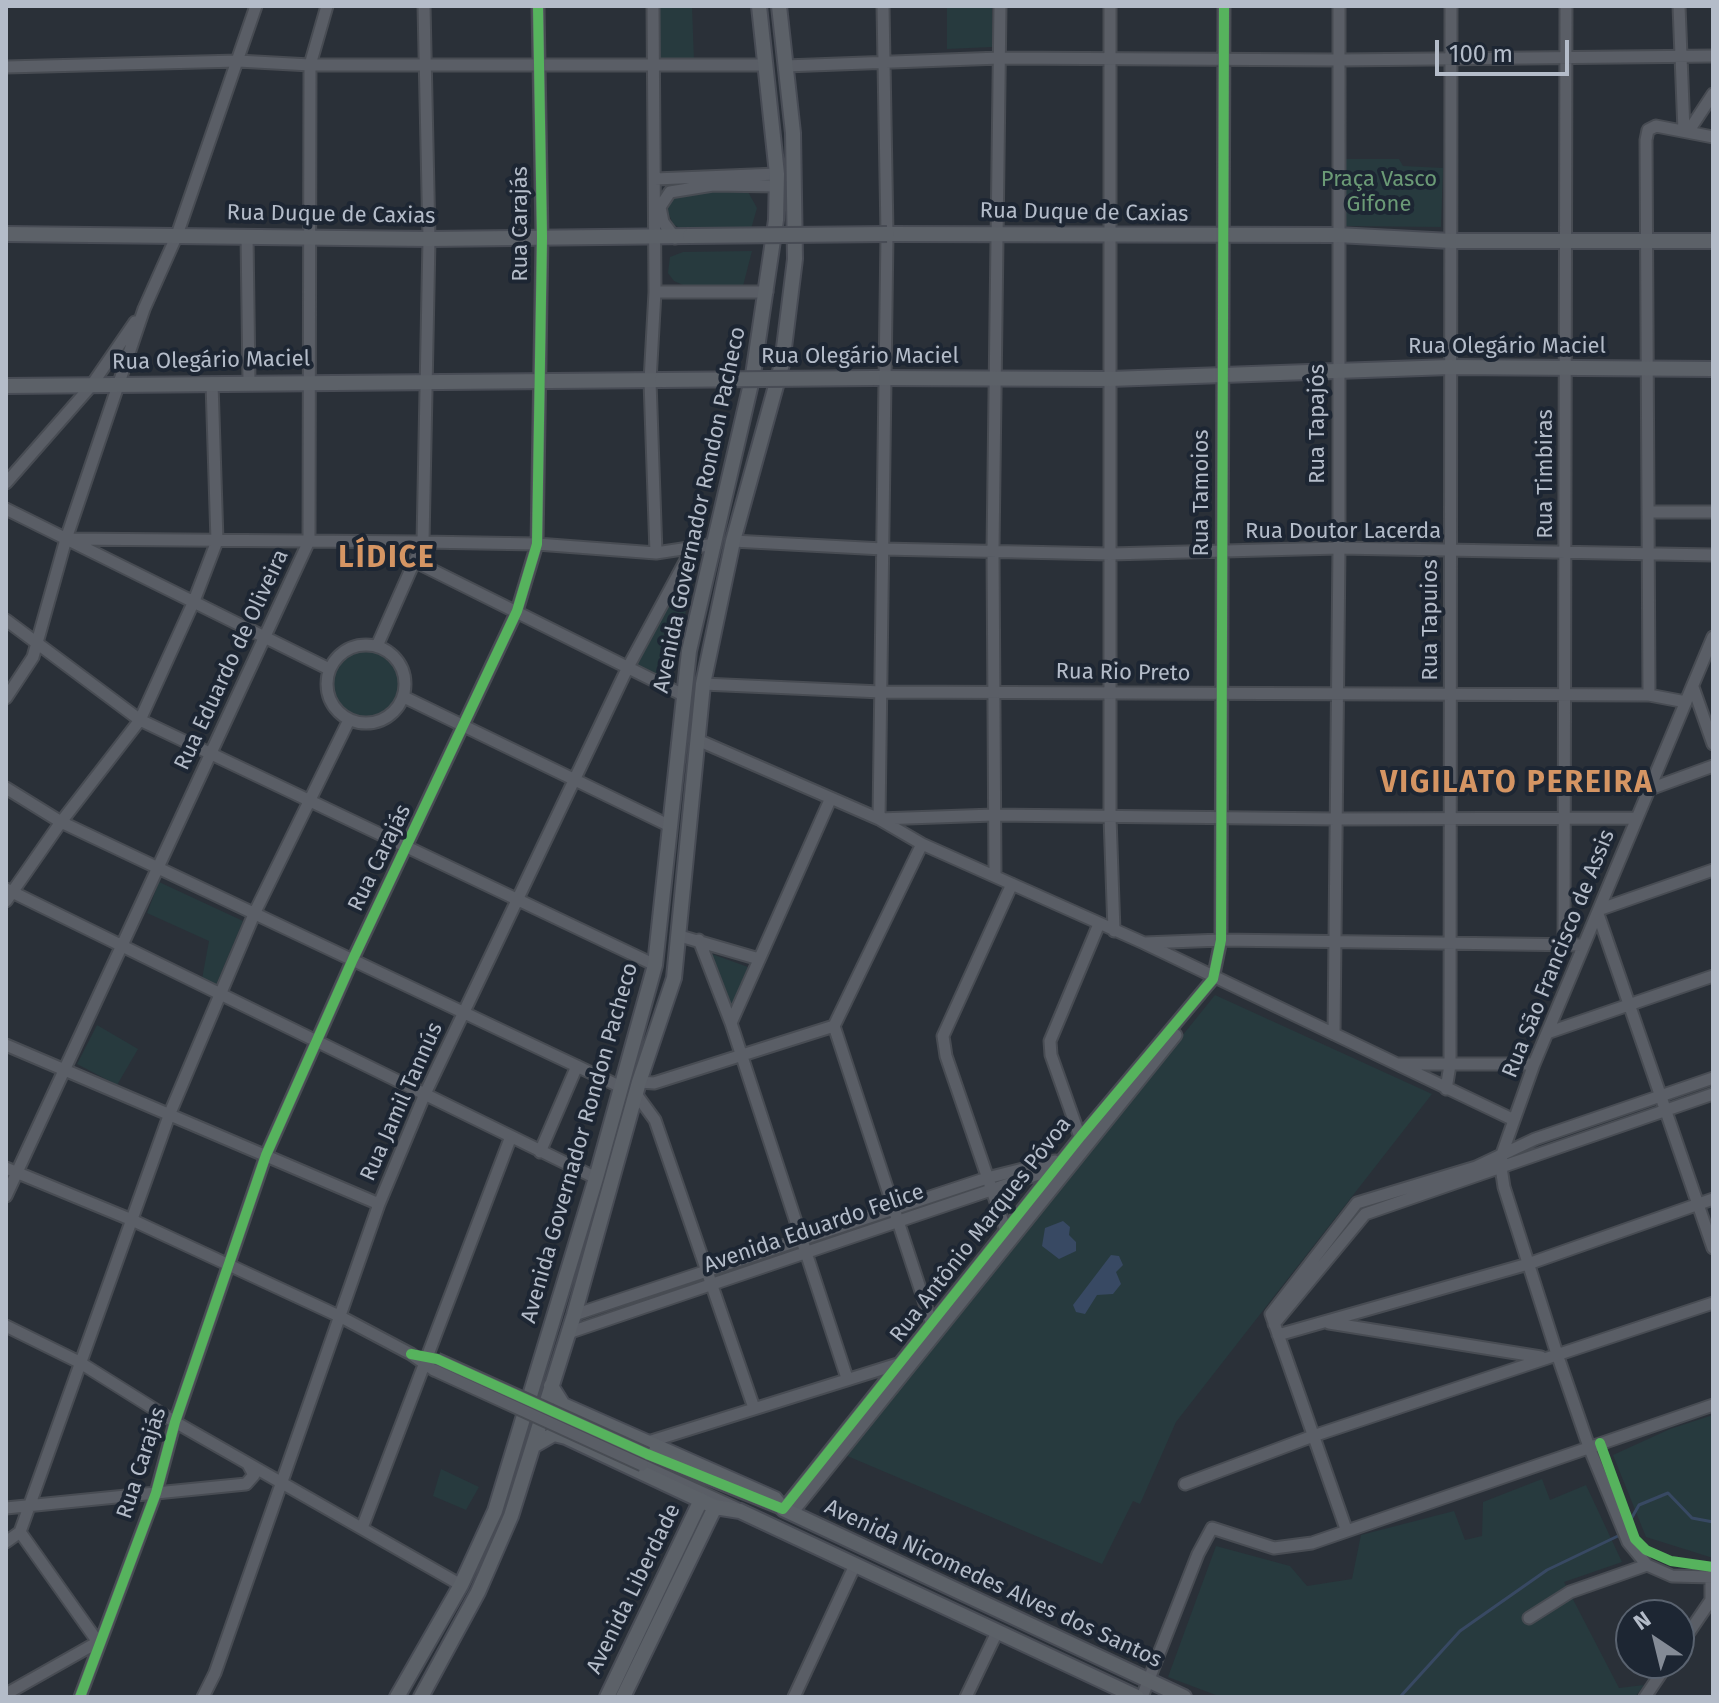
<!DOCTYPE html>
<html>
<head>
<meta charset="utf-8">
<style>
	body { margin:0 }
	#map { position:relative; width:1719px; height:1703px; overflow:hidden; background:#2a3038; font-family:"Fira Sans",sans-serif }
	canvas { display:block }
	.frame { position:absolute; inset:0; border:8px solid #b4bcc9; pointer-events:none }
	.north { position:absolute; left:1615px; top:1599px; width:80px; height:80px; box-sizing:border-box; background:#1d2633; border:2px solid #59626f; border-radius:50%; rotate:325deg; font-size:22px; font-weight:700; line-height:32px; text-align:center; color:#b4bcc9 }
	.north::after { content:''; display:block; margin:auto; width:28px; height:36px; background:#848b96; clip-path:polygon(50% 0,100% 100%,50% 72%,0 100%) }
	.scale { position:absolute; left:1435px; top:40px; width:134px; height:36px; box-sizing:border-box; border:4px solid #b4bcc9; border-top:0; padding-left:10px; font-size:24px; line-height:28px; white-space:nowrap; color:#b4bcc9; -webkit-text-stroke:6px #1d2633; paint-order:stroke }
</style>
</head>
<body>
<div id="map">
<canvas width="1719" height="1703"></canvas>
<div class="frame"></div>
<div class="north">N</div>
<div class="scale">100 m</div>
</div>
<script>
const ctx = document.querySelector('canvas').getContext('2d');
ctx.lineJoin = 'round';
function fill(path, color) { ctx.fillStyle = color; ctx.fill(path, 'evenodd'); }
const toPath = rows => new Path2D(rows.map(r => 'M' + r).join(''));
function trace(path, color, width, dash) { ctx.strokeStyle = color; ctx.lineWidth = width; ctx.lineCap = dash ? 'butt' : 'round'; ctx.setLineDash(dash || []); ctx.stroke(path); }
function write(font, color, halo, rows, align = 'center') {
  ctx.font = font + ' "Fira Sans",sans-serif'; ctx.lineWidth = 8; ctx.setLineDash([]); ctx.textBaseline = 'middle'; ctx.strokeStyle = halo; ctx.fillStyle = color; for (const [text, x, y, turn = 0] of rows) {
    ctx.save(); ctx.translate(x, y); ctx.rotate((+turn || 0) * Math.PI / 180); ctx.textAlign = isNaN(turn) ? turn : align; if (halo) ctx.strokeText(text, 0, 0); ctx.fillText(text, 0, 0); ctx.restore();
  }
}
fill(toPath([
	[658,6,692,6,694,61,658,60],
	[947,6,992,6,992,47,947,49],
	[1345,159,1399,159,1403,166,1443,168,1441,227,1344,226],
	[690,190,747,190,757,208,751,229,683,230,673,224,665,205,671,195],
	[752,251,743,286,683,285,674,281,668,273,670,257,683,252],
	[701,545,668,688,627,669,693,547],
	'328 684a38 38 0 1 1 76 0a38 38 0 1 1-76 0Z',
	[159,882,243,921,216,985,202,979,209,941,147,913],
	[709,953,748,967,732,1006],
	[1215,995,1432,1094,1176,1422,1140,1504,1133,1501,1102,1564,845,1455],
	[97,1025,138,1049,117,1085,77,1064],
	[1713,1415,1713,1558,1646,1537,1613,1455,1670,1429],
	[441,1469,479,1487,466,1510,433,1496],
	[1542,1479,1550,1500,1586,1485,1622,1562,1564,1582,1619,1688,1644,1685,1635,1697,1221,1697,1168,1677,1216,1546,1290,1566,1307,1586,1352,1579,1361,1535,1454,1511,1465,1540,1482,1536,1483,1502]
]), '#273a3e');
fill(toPath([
	[1063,1221,1070,1227,1069,1235,1076,1242,1076,1251,1059,1259,1042,1246,1045,1228],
	[1111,1255,1119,1256,1123,1265,1116,1272,1121,1284,1113,1294,1097,1295,1085,1314,1076,1312,1073,1305]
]), '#384963');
trace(toPath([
	[1627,1526,1639,1505,1668,1493,1692,1518,1713,1522],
	[1400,1697,1460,1631,1547,1570,1620,1535]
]), '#384963', 3);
const minor = toPath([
	[653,6,655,292,650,381,656,553],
	[883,6,887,234,879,819,994,815,1336,819,1635,818],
	[1110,6,1110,817,1114,931],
	[1679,6,1684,131],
	[785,66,1000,58,1340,60,1713,56],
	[6,67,238,61,310,65,765,65],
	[1688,132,1713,94],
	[655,179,777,174],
	[247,236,249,382],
	[675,238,663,222,660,207,670,192,713,185,777,186],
	[655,292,767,292],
	[6,483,91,386,135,322],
	[6,509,329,669],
	[1648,512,1713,512],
	[66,539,423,542,537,544,656,553,715,544],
	[733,541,883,549,1110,554,1339,548,1713,555],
	[416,562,683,695],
	[6,620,140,720,655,965],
	[1713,637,1534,1064,1502,1154,1501,1167,1504,1187,1557,1354,1589,1447,1628,1542,1647,1565,1672,1576,1713,1577],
	'327 684a39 39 0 1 1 78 0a39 39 0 1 1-78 0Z',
	[377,646,423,542,429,239,424,6],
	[703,684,881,692,1649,695,1686,702],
	[1693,687,1713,744],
	[1649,695,1646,140,1648,130,1656,126,1713,137],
	[404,697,670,826],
	[6,698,33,657,66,539,144,309,177,235,256,6],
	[700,741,879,819,922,844,1144,943,1514,1120],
	[6,788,61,822,621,1087],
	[1650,789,1713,766],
	[830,800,731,1023,847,1378],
	[922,844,834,1026,932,1325],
	[995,875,993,550,1000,6],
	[6,889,596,1178],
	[6,901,61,822,140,720,194,601,217,541,212,383],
	[1601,909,1713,870],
	[1598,914,1713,1248],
	[680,936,759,959],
	[699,940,731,1023],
	[1564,942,1566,6],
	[1144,943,1221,940,1583,945],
	[1547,1033,1713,976],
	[1334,1034,1339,548,1339,6],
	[6,1045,379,1204],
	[1398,1064,1534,1064],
	[639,1082,654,1083,834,1026],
	[1446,1089,1450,1065,1451,6],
	[636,1094,655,1120,754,1408],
	[1081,1140,1051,1055,1050,1041,1099,924],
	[540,1152,577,1066],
	[6,1168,132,1220,341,1317,411,1354,434,1370],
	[6,1196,309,541,310,65,327,6],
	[1008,1237,946,1056,943,1036,1012,884],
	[574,1315,987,1178,1055,1161],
	[1329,1323,1541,1357],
	[1274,1324,1365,1214,1713,1094],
	[6,1326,79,1362,175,1422,461,1585],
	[568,1333,1056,1168],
	[1278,1335,1528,1264,1713,1199],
	[645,1443,901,1363],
	[647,1454,783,1509,1081,1136,1213,979,1221,940,1224,6],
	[642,1465,736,1508],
	[1185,1484,1313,1436,1713,1303],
	[6,1508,246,1484,254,1475,248,1464],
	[792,1513,1176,1035],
	[362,1528,510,1139],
	[1346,1529,1271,1314,1357,1203,1476,1167,1535,1139,1713,1078],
	[20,1532,170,1113,255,912,349,720],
	[6,1542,20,1532],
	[1529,1618,1570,1592,1647,1565],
	[1679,1647,1711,1600,1711,1576],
	[6,1694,98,1642,20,1532],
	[80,1697,156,1493,175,1422,266,1155,353,959,517,611,537,544,542,237,538,6],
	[203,1697,215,1673,379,1204,424,1096,627,669,693,547],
	[794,1697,855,1565],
	[966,1697,997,1632],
	[1142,1697,1198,1554,1212,1528,1274,1548,1312,1543,1713,1405],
	[1645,1697,1668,1663]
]);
const major = toPath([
	[6,234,429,239,690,236],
	[887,234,1337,235,1451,241,1713,241],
	[873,378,1110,379,1450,367,1713,369],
	[6,386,662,380],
	[551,1386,563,1405,775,1499,783,1509,1184,1697],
	[533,1446,554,1434,566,1437,715,1507,740,1511,1137,1697],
	[397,1697,461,1585,495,1511,596,1178,655,965,689,651,753,375,776,220,777,174,759,6],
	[421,1697,478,1592,511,1516,574,1315,639,1082,674,978,703,684,733,541,782,364,795,259,793,133,779,6],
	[607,1697,701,1500],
	[623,1697,715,1507]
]);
trace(minor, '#484c53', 15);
trace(major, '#484c55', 18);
trace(minor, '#5a5e66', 11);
trace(major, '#5c6168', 14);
const minorBridge = toPath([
	[437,1359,647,1454],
	[434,1370,642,1465]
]);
const majorBridge = toPath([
	[690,236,887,234],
	[662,380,873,378]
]);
trace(minorBridge, '#484c53', 15, []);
trace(majorBridge, '#484c55', 18, []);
trace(minorBridge, '#5a5e66', 11);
trace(majorBridge, '#5c6168', 14);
trace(toPath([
	[411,1354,437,1359,647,1454,783,1509,1081,1136,1213,979,1221,940,1224,6],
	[1600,1443,1635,1539,1646,1550,1671,1561,1713,1567],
	[80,1697,156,1493,175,1422,266,1155,353,959,517,611,537,544,542,237,538,6]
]), '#56b35d', 10);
write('22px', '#6b9a76', '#1d2633', [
	["Praça Vasco",1379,180],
	["Gifone",1379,205]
]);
write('22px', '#b4bcc9', '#1d2633', [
	["Rua Duque de Caxias",1084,213,1],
	["Rua Duque de Caxias",331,215,1],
	["Rua Carajás",521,224,-90],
	["Rua Olegário Maciel",1507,347],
	["Rua Olegário Maciel",860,357],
	["Rua Olegário Maciel",211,361,-1],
	["Rua Tapajós",1318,424,-90],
	["Rua Timbiras",1546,474,-90],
	["Rua Tamoios",1202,493,-90],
	["Avenida Governador Rondon Pacheco",700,510,-78],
	["Rua Doutor Lacerda",1343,532],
	["Rua Tapuios",1431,620,-90],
	["Rua Eduardo de Oliveira",232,660,-65],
	["Rua Rio Preto",1123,673,1],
	["Rua Carajás",380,858,-64],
	["Rua São Francisco de Assis",1559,954,-68],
	["Rua Jamil Tannús",402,1102,-66],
	["Avenida Governador Rondon Pacheco",580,1143,-74],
	["Avenida Eduardo Felice",814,1229,-19],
	["Rua Antônio Marques Póvoa",981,1230,-52],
	["Rua Carajás",142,1463,-72],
	["Avenida Nicomedes Alves dos Santos",993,1584,25],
	["Avenida Liberdade",634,1589,-64]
]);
ctx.letterSpacing = '2px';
write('bold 30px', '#d59563', '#1d2633', [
	["LÍDICE",387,559],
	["VIGILATO PEREIRA",1517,784]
]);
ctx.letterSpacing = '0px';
</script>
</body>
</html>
